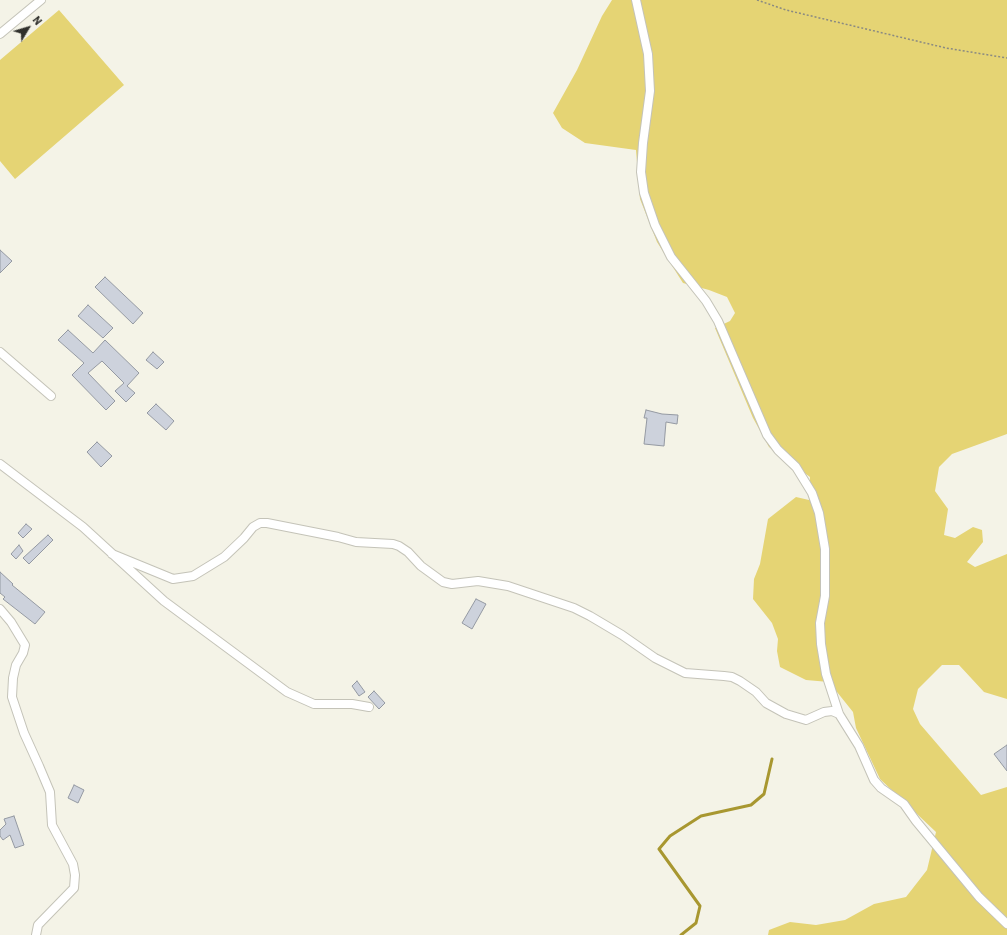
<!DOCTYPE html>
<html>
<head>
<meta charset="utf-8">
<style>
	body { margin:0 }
	#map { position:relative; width:1007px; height:935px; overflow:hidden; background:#f4f3e7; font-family:Barlow,sans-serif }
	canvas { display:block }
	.north { position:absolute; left:8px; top:8px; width:40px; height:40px; -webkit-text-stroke:3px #f4f3e7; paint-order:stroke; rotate:52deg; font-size:11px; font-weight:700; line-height:16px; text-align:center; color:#30302c }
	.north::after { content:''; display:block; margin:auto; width:14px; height:18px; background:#30302c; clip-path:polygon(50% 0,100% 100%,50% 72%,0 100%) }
</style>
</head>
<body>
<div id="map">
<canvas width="1007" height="935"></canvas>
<div class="north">N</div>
</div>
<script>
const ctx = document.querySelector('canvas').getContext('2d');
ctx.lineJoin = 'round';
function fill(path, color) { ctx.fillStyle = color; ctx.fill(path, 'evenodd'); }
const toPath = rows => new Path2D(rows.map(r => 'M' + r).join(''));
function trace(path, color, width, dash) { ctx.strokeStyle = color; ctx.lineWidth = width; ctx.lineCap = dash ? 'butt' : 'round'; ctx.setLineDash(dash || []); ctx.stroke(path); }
fill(toPath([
	[612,0,1007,0,1007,434,952,454,939,467,935,491,948,509,944,535,955,538,973,527,982,530,983,542,967,562,975,567,1007,554,1007,699,984,692,959,665,942,665,918,689,913,709,920,724,981,795,1007,787,1007,935,768,935,769,930,790,922,816,925,845,920,874,904,906,897,927,870,936,832,880,779,856,728,853,712,829,682,806,680,780,667,777,651,778,639,772,623,753,599,754,579,760,564,768,519,796,497,809,500,810,477,769,447,753,418,715,328,730,321,735,313,727,297,709,290,683,283,657,242,640,199,636,150,585,143,562,128,553,113,577,70,602,16],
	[59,10,124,85,15,179,0,161,0,60]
]), '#e5d474');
trace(toPath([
	[681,935,696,923,700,906,659,849,670,836,701,816,751,805,764,794,772,759]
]), '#a89730', 3);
const building = toPath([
	[0,250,12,261,0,273,0,250],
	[105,277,143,313,133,324,95,287,105,277],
	[88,305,113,328,103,338,78,316,88,305],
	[68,330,93,353,105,340,139,373,127,386,135,393,126,402,115,391,124,383,102,361,88,373,115,401,106,410,72,375,84,363,58,340,68,330],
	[153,352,164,362,157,369,146,360,153,352],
	[156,404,174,421,166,430,147,413,156,404],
	[646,410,662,414,678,415,677,424,666,422,664,446,644,444,647,418,644,418,646,410],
	[97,442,112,456,101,467,87,452,97,442],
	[26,524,32,529,23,538,18,533,26,524],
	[48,535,53,540,29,564,23,558,48,535],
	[19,545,23,551,16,559,11,554,19,545],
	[0,572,13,584,12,585,45,612,35,624,3,599,5,597,0,593,0,572],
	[476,599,486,604,472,629,462,623,476,599],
	[357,681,365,692,359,696,352,686,357,681],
	[374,691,385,703,379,709,368,697,374,691],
	[1007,745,1007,771,994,754,1007,745],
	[74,785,84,790,78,803,68,798,74,785],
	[14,816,24,845,15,848,10,835,3,840,0,836,0,830,6,824,4,819,14,816]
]);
fill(building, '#cdd2dc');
trace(building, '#9499a2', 1);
const minor = toPath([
	[636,0,648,54,650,91,643,143,641,172,644,193,655,225,671,257,706,301,718,321,767,435,778,450,796,467,812,493,819,513,825,549,825,596,820,623,821,644,826,674,839,714,859,746,874,780,881,788,904,804,916,821,979,897,1007,924],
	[0,34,41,0],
	[0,352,51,396],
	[0,464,83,527,164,601,287,692,314,704,352,704,369,707],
	[112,554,173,579,193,576,224,557,244,538,253,527,260,523,267,523,338,537,356,542,393,544,399,546,408,552,421,566,443,582,452,584,478,581,508,586,574,608,590,616,622,635,655,658,685,673,724,676,732,677,740,681,756,692,766,703,786,714,806,720,824,712,832,711,839,714],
	[0,609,11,622,25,645,23,653,16,665,13,678,12,697,24,733,39,766,50,792,52,825,73,864,75,875,74,888,38,925,36,935]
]);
trace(minor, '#c4c3b8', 10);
trace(toPath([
	[757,0,786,10,946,48,1007,58]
]), '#8a8a82', 1.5, [2, 2]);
trace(minor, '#fff', 8);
</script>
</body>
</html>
